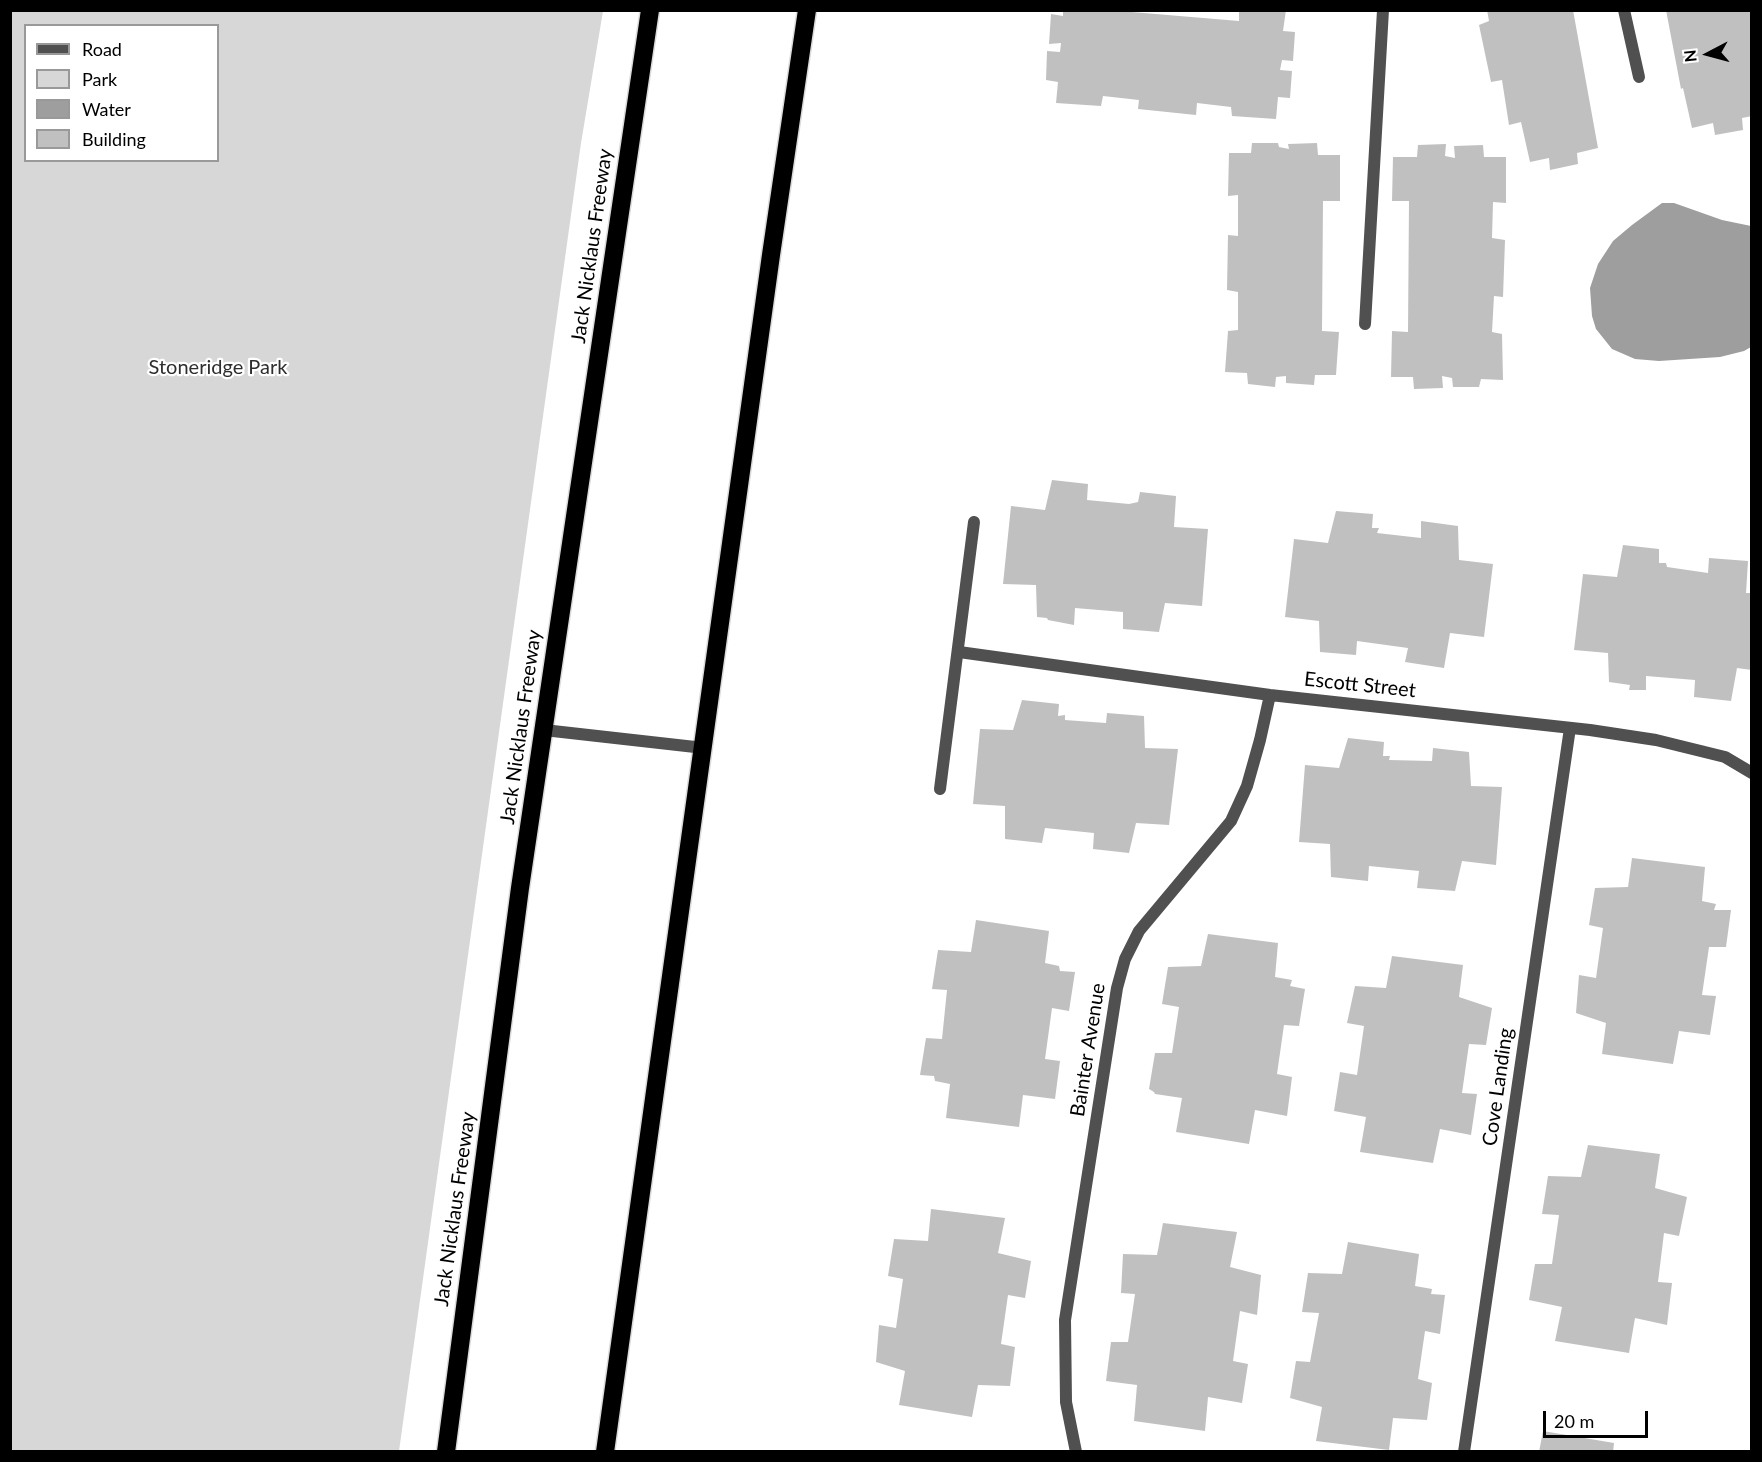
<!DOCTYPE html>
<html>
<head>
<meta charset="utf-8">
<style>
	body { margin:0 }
	#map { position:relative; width:1762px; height:1462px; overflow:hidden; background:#fff; font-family:Lato,sans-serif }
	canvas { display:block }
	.frame { position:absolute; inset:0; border:12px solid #000; pointer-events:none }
	.legend { position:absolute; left:24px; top:24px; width:195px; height:138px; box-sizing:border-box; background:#fff; border:2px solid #999; margin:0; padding:8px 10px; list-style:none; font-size:18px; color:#000 }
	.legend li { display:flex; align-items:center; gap:12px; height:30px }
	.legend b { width:30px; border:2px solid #999 }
	.north { position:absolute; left:1678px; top:24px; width:60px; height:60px; -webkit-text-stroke:4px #fff; paint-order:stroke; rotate:264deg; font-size:16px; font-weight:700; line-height:24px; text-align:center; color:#000 }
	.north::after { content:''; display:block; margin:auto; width:21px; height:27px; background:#000; clip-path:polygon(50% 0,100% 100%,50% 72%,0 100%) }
	.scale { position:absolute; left:1543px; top:1411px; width:105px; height:27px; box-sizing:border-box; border:3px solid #000; border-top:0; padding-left:8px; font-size:18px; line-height:21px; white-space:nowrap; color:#000; -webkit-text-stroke:4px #fff; paint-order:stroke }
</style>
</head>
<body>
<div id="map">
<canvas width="1762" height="1462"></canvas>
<div class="frame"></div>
<ul class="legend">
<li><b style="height:8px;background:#505050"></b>Road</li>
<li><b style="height:16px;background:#d7d7d7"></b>Park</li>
<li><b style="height:16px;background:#9e9e9e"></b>Water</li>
<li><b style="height:16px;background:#c0c0c0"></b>Building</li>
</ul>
<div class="north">N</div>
<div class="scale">20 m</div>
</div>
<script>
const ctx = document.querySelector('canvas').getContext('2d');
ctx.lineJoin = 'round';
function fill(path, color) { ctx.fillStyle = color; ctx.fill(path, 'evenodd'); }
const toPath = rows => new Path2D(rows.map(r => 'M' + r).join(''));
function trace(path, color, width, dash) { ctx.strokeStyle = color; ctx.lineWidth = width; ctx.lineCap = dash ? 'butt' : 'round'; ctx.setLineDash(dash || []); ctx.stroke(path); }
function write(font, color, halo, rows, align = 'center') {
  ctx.font = font + ' Lato,sans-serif'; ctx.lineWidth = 4.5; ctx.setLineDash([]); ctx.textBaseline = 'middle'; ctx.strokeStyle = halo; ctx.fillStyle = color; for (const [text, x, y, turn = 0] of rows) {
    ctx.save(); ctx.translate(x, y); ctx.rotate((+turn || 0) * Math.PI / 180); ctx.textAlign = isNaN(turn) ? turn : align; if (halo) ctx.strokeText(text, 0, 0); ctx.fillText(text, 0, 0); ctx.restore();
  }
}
fill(toPath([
	[10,11,603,11,581,143,399,1451,11,1451],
	[26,26,218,26,218,160,26,160]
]), '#d7d7d7');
fill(toPath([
	[1662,203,1674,203,1722,220,1751,226,1751,347,1744,351,1720,357,1659,361,1635,359,1612,349,1596,329,1592,316,1590,288,1598,264,1613,241,1632,225]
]), '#9e9e9e');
fill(toPath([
	[1063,10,1108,10,1239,21,1239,10,1286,10,1283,31,1295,32,1293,61,1282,60,1280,70,1292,71,1290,98,1278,97,1276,119,1232,116,1231,107,1197,103,1196,115,1138,109,1139,100,1103,96,1101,106,1056,103,1058,82,1046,80,1047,51,1060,52,1061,43,1049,44,1051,14,1063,16],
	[1487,10,1573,10,1598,148,1577,153,1578,164,1550,170,1549,158,1530,162,1521,122,1509,125,1502,80,1491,82,1479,25,1489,21],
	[1666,10,1752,10,1752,116,1742,118,1743,130,1715,135,1713,123,1692,128,1683,88,1681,89],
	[1252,143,1278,143,1279,147,1289,149,1288,144,1317,143,1318,155,1340,155,1340,201,1323,201,1322,331,1339,332,1336,375,1315,375,1314,385,1286,383,1286,376,1276,377,1275,387,1248,384,1247,373,1225,372,1228,331,1238,330,1238,292,1227,290,1228,235,1238,236,1238,195,1228,196,1229,153,1251,153],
	[1446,144,1445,156,1455,158,1454,146,1483,145,1484,157,1506,157,1506,203,1493,202,1492,238,1505,240,1503,297,1494,296,1492,332,1502,334,1503,380,1481,379,1479,387,1453,387,1452,378,1442,376,1443,388,1414,389,1413,377,1391,377,1392,331,1408,332,1409,201,1392,201,1393,157,1417,157,1418,145],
	[1052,480,1088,484,1087,500,1129,504,1138,502,1140,492,1176,496,1174,527,1208,529,1202,606,1165,603,1159,632,1123,629,1123,612,1075,608,1074,625,1048,620,1047,618,1037,617,1036,585,1003,584,1011,506,1045,510],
	[1336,511,1373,514,1372,528,1379,528,1377,533,1421,538,1421,521,1458,526,1459,560,1493,564,1484,637,1450,633,1444,668,1405,662,1408,648,1357,641,1356,655,1320,652,1319,621,1285,617,1294,539,1328,543],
	[1623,545,1659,549,1659,563,1666,563,1667,567,1708,573,1709,558,1748,561,1746,593,1752,593,1752,670,1737,668,1731,701,1694,697,1695,680,1646,676,1646,690,1629,690,1630,685,1609,682,1608,653,1574,650,1583,574,1617,577],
	[1022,700,1059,704,1058,716,1065,715,1065,720,1106,723,1107,713,1144,716,1145,748,1178,749,1169,825,1136,823,1129,853,1093,849,1094,833,1045,828,1042,843,1005,839,1005,806,973,804,980,729,1013,730],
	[1348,738,1384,742,1383,756,1390,756,1389,760,1432,761,1433,748,1469,752,1471,786,1502,787,1496,865,1462,861,1455,891,1417,888,1419,871,1369,866,1368,881,1331,877,1330,844,1299,842,1305,765,1339,768],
	[1632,858,1705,867,1702,901,1716,904,1714,910,1731,910,1726,947,1709,947,1702,995,1716,996,1710,1035,1679,1031,1673,1064,1602,1054,1606,1023,1576,1013,1579,975,1596,978,1603,928,1589,925,1595,888,1628,887],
	[976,920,1049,931,1045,963,1059,966,1060,971,1075,972,1069,1011,1052,1008,1045,1059,1060,1061,1055,1099,1023,1095,1019,1127,946,1118,950,1084,935,1081,934,1076,920,1075,926,1038,942,1039,947,990,932,989,938,950,971,952],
	[1208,934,1278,943,1275,977,1292,980,1290,986,1305,989,1299,1026,1284,1025,1277,1074,1292,1077,1287,1116,1255,1110,1249,1144,1176,1132,1182,1098,1155,1094,1154,1092,1149,1089,1155,1053,1172,1053,1179,1007,1162,1004,1168,967,1201,966],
	[1392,956,1463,965,1459,997,1492,1008,1486,1045,1469,1044,1462,1093,1477,1094,1471,1135,1440,1129,1433,1163,1360,1152,1366,1117,1334,1111,1340,1072,1357,1075,1364,1026,1347,1023,1355,986,1386,988],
	[1588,1145,1660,1154,1655,1188,1687,1197,1679,1236,1664,1233,1658,1282,1672,1283,1667,1325,1635,1318,1629,1353,1555,1341,1562,1307,1529,1300,1535,1264,1552,1264,1559,1215,1542,1214,1548,1176,1581,1177],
	[931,1209,1005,1218,998,1253,1031,1261,1025,1298,1008,1295,1001,1344,1015,1347,1010,1386,978,1385,972,1417,899,1405,905,1371,876,1362,879,1325,896,1328,903,1279,888,1276,894,1239,928,1241],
	[1163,1223,1237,1232,1230,1267,1261,1275,1257,1315,1240,1311,1233,1361,1248,1364,1242,1403,1208,1397,1205,1431,1134,1421,1137,1385,1106,1381,1111,1342,1128,1342,1135,1294,1121,1293,1123,1254,1157,1255],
	[1348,1242,1419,1254,1415,1286,1432,1289,1431,1294,1445,1295,1440,1334,1425,1331,1418,1379,1432,1383,1427,1420,1393,1418,1389,1450,1316,1441,1322,1407,1290,1398,1296,1361,1310,1362,1319,1313,1302,1312,1308,1273,1342,1274],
	[1543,1431,1614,1443,1613,1452,1539,1452]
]), '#c0c0c0');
const highway = toPath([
	[446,1452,520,888,650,10],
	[605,1452,771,255,807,10]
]);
trace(highway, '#dbdbdb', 21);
trace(toPath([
	[1624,10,1639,77],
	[1365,324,1383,10],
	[544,730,704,748],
	[940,789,974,522]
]), '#505050', 12);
trace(toPath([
	[959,652,1270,695,1590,730,1656,740,1725,757,1752,773],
	[1076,1452,1066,1402,1065,1320,1117,988,1125,959,1139,931,1231,821,1247,786,1260,740,1270,695],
	[1464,1452,1570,728]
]), '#505050', 12);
trace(highway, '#000', 18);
write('20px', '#000', '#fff', [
	["Jack Nicklaus Freeway",592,246,-82],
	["Escott Street",1360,685,6],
	["Jack Nicklaus Freeway",521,727,-82],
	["Bainter Avenue",1088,1050,-81],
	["Cove Landing",1498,1087,-82],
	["Jack Nicklaus Freeway",455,1209,-82]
]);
write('20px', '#2e2e2e', '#fff', [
	["Stoneridge Park",218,368]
]);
</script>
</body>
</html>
